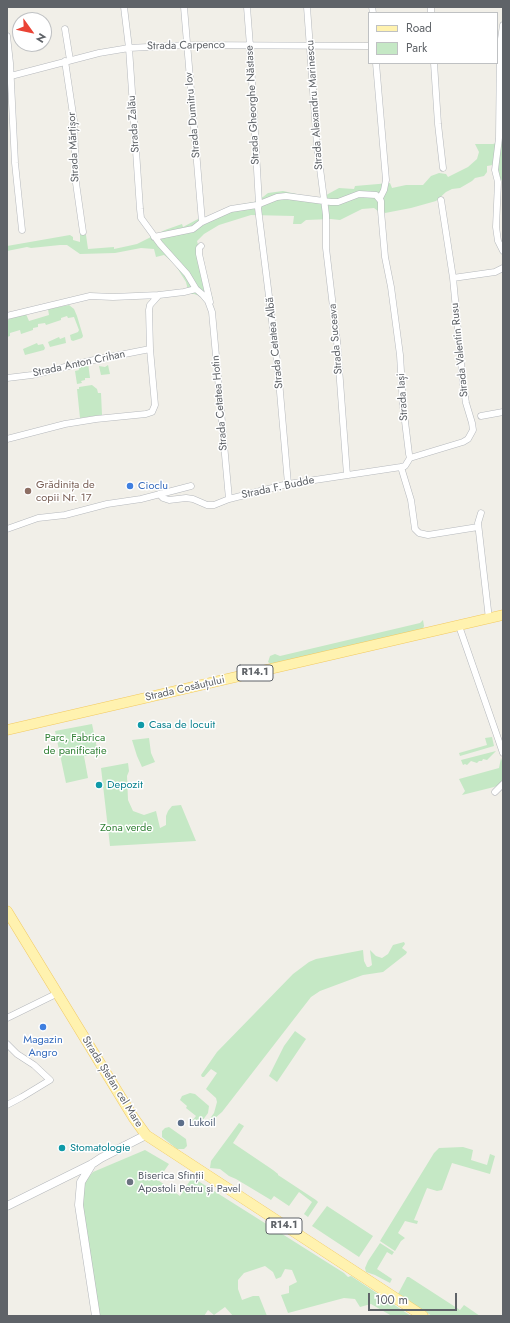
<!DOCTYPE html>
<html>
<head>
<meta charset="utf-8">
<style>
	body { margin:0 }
	#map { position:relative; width:510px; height:1323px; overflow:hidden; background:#f1efe8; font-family:Jost,sans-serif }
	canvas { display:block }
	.frame { position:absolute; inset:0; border:8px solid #5f6368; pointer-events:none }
	.legend { position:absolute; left:368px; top:12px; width:130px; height:52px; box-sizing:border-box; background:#fff; border:1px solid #bfc1c3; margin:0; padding:5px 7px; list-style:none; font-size:12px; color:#5f6368 }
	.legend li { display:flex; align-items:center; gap:8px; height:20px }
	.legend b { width:20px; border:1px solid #bfc1c3 }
	.north { position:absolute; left:12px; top:12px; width:40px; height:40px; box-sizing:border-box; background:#fff; border:1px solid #bfc1c3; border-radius:50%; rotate:123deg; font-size:11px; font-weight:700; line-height:16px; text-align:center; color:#5f6368 }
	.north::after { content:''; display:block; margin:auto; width:14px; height:18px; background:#ea4335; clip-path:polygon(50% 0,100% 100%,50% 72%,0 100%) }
	.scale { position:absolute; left:368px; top:1293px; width:89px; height:18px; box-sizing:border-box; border:2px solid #5f6368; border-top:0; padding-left:5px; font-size:12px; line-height:14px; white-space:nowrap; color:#5f6368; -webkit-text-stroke:3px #fff; paint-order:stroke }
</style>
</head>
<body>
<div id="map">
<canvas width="510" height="1323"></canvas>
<div class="frame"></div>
<ul class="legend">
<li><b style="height:5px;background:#fff2af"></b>Road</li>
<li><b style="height:11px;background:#c5e8c5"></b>Park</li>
</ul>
<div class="north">N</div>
<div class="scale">100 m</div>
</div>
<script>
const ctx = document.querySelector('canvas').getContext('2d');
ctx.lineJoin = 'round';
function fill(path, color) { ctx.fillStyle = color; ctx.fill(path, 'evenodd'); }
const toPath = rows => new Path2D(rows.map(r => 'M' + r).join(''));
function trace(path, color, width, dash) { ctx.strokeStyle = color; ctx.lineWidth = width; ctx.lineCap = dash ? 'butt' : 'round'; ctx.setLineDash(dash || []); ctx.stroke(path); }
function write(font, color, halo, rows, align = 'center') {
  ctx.font = font + ' Jost,sans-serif'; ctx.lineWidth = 3; ctx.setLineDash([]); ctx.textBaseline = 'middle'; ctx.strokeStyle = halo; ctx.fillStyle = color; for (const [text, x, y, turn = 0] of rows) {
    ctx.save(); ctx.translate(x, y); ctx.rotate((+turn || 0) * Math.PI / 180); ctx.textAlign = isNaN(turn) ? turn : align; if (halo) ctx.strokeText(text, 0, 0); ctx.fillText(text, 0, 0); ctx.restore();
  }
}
fill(toPath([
	[503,141,503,183,493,165,487,166,487,172,484,176,475,178,472,181,460,188,452,189,446,192,436,201,411,208,385,213,378,211,374,208,362,209,340,220,331,219,306,220,301,224,293,224,294,216,251,215,219,225,204,234,197,241,213,300,205,302,200,296,194,294,189,294,186,282,174,263,164,255,156,257,154,249,141,248,115,253,80,254,67,245,60,245,31,248,27,247,7,251,7,246,70,235,73,237,73,240,80,242,80,234,86,235,88,249,114,247,114,249,128,246,137,244,165,230,182,224,183,227,198,219,210,216,232,206,254,202,263,197,268,193,283,191,319,199,339,188,354,189,355,186,390,183,392,188,406,185,423,185,431,176,439,173,446,174,448,177,468,167,477,159,479,152,475,144,493,144],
	[69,305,74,309,77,316,83,336,82,338,73,341,71,340,70,335,78,332,79,330,74,317,68,318,67,316,61,318,61,320,46,325,45,323,38,324,38,327,33,328,33,330,21,334,20,330,10,333,10,336,7,337,7,322,9,319,26,314,29,321,49,315,48,309],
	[59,337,60,339,65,337,66,343,50,347,48,342],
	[37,343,38,345,43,344,45,348,44,350,25,355,23,349],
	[88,363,90,378,85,378,85,380,81,381,82,383,77,384,75,371,79,370,78,366],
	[108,365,110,374,101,375,99,366,105,367],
	[92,385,97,389,98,393,101,393,102,415,80,418,77,389,79,389,79,387],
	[423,620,424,626,423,629,271,664,268,662,270,656,275,654,280,656,420,623],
	[92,724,98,753,84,756,88,778,66,783,55,731],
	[492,737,494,746,460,756,459,753,487,745,485,738],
	[149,738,151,753,155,762,142,767,137,756,132,740],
	[496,751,487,760,483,759,482,761,479,761,477,763,471,761,467,765,465,764,463,765,461,760],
	[501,758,503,764,503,781,501,784,494,787,462,795,465,791,459,779,499,768],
	[128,763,129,771,127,776,128,800,133,811,144,815,156,811,160,828,166,825,166,816,168,811,172,806,181,805,196,841,110,846,101,768],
	[404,942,405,944,402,948,407,952,406,954,383,972,363,975,320,991,311,997,222,1112,207,1125,206,1124,214,1113,217,1102,216,1098,206,1089,217,1073,211,1069,204,1077,202,1077,201,1075,217,1052,293,974,309,962,316,959,363,950,364,961,367,967,369,967,372,965,370,950,376,956,382,958,388,954,393,945],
	[295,1031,306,1039,277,1082,269,1076,284,1046],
	[190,1093,195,1094,209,1106,208,1113,197,1128,193,1125,195,1122,192,1121,196,1116,186,1108,187,1106,180,1100,182,1096],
	[239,1123,244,1126,233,1143,273,1170,278,1174,278,1175,316,1200,318,1202,308,1217,304,1214,312,1202,299,1192,289,1206,274,1196,271,1200,236,1179,229,1176,220,1169,210,1168,211,1161],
	[169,1127,186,1139,187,1146,184,1149,177,1149,162,1137,162,1131,165,1128],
	[463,1147,473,1150,471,1160,487,1165,490,1154,495,1156,490,1174,452,1163,442,1190,437,1191,427,1188,414,1220,418,1221,417,1224,405,1221,398,1233,405,1238,401,1241,395,1251,380,1241,434,1153,439,1148],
	[145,1150,169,1164,158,1180,180,1196,191,1179,195,1179,344,1273,348,1277,351,1276,411,1316,392,1316,371,1304,360,1307,355,1299,344,1298,288,1313,281,1295,289,1293,289,1286,297,1282,292,1270,285,1269,281,1277,276,1279,273,1272,265,1266,244,1273,238,1280,238,1289,242,1300,253,1296,259,1296,267,1316,233,1316,225,1307,214,1315,208,1310,204,1316,99,1316,83,1216,82,1195,85,1181,93,1172],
	[327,1206,373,1236,359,1257,312,1226],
	[380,1243,394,1252,392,1255,387,1252,377,1269,392,1279,390,1283,375,1275,366,1272,365,1268,368,1261],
	[407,1277,409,1277,460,1310,464,1305,480,1316,432,1316,398,1294]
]), '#c5e8c5');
const minor = toPath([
	[124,7,129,48,140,209,141,218,160,244,187,274,196,289,203,295,208,301,212,312,229,499],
	[184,7,202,222],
	[247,7,250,46,259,204,258,208,278,369,288,484],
	[307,7,317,145,326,215,326,248,337,341,347,475],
	[372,7,373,13],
	[431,7,431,13],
	[503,25,500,46,499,138,495,170,498,182,496,227,498,241,503,251],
	[65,29,70,60],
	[7,36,10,63,15,163,22,230],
	[65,61,74,121,76,183,83,232],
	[376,63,386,180,384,190,380,198],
	[434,63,438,124,443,168],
	[7,77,99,53,129,48,187,45,369,46],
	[154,237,193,229,202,222,231,209,257,205,277,197,286,196,331,202,338,202,359,194,376,195,381,201,381,211,385,257,391,287,400,355,403,405,409,454,410,458,405,466,401,467,411,500,415,529,419,533,428,535,478,527],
	[201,246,199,248,199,254,210,302],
	[453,278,495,272,503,268],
	[7,316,90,296,113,297,159,295,184,292,196,289],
	[7,378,32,375,94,360,150,349],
	[481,416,503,412],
	[7,439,65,424,96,419,146,414,152,412,155,405,150,349,149,310,150,305,159,295],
	[410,458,463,442,468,439,473,430,472,423,466,403,463,383,453,278,441,200],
	[159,494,163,498,169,500,186,498,193,499,207,505,214,505,229,499,288,484,401,467],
	[481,513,478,523,489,619],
	[7,529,38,518,65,515,107,504,141,499,191,486],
	[459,626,503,753],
	[495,792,503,784],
	[7,1018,58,993],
	[7,1044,17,1054,34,1065,50,1080,22,1097,7,1105]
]);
const tertiary = toPath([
	[92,1164,81,1182,79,1205,96,1316],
	[7,1206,92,1164,101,1158,146,1135]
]);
const primary = toPath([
	[7,730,503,615],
	[7,911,133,1117,146,1135,423,1316]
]);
trace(minor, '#b5b8bc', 7);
trace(tertiary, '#b5b8bc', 9);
trace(primary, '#f2c960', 11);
trace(minor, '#fff', 6);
trace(tertiary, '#fff', 8);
trace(primary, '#fff2af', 10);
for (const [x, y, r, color] of [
	[130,486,4,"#3f7fe0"],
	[28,491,4,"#8d6e63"],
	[141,725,4,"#0f9aa8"],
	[99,785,4,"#0f9aa8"],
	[43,1027,4,"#3f7fe0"],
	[181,1123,4,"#5c6f8a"],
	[62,1148,4,"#0f9aa8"],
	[130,1182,4,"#6b7280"]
]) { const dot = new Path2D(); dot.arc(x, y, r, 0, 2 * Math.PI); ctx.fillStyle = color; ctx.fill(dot); trace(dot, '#fff', 1.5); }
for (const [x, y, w] of [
	[255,673,36],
	[284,1226,36]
]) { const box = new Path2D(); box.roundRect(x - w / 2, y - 8, w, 16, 3); ctx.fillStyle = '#fff'; ctx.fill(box); trace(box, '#5f6368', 1); }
write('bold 10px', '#5f6368', null, [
	["R14.1",255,673],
	["R14.1",284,1226]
]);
write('11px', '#5f6368', '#fff', [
	["Strada Carpenco",186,46,-1],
	["Strada Gheorghe Năstase",253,105,-93],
	["Strada Alexandru Marinescu",315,105,-94],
	["Strada Dumitru Iov",193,115,-95],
	["Strada Zalău",134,124,-94],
	["Strada Mărțișor",74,147,-93],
	["Strada Suceava",336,339,-95],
	["Strada Cetatea Albă",275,343,-96],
	["Strada Valentin Rusu",460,350,-96],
	["Strada Anton Crihan",79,364,-12],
	["Strada Iași",403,397,-94],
	["Strada Cetatea Hotin",220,403,-95],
	["Strada F. Budde",278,488,-12],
	["Strada Cosăuțului",185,689,-13],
	["Strada Ștefan cel Mare",112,1082,58]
]);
write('11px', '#785e54', '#fff', [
	["Grădinița de",36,485],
	["copii Nr. 17",36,498]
], 'left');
write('11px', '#366cbe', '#fff', [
	["Cioclu",138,486],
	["Magazin",43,1040,"center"],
	["Angro",43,1053,"center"]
], 'left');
write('11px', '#0d838f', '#fff', [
	["Casa de locuit",149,725],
	["Depozit",107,785],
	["Stomatologie",70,1148]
], 'left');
write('11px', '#348238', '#fff', [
	["Parc, Fabrica",75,738],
	["de panificație",75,751],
	["Zona verde",126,828]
]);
write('11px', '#4e5e75', '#fff', [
	["Lukoil",189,1123]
], 'left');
write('11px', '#5b616d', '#fff', [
	["Biserica Sfinții",138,1176],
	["Apostoli Petru și Pavel",138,1189]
], 'left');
</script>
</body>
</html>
